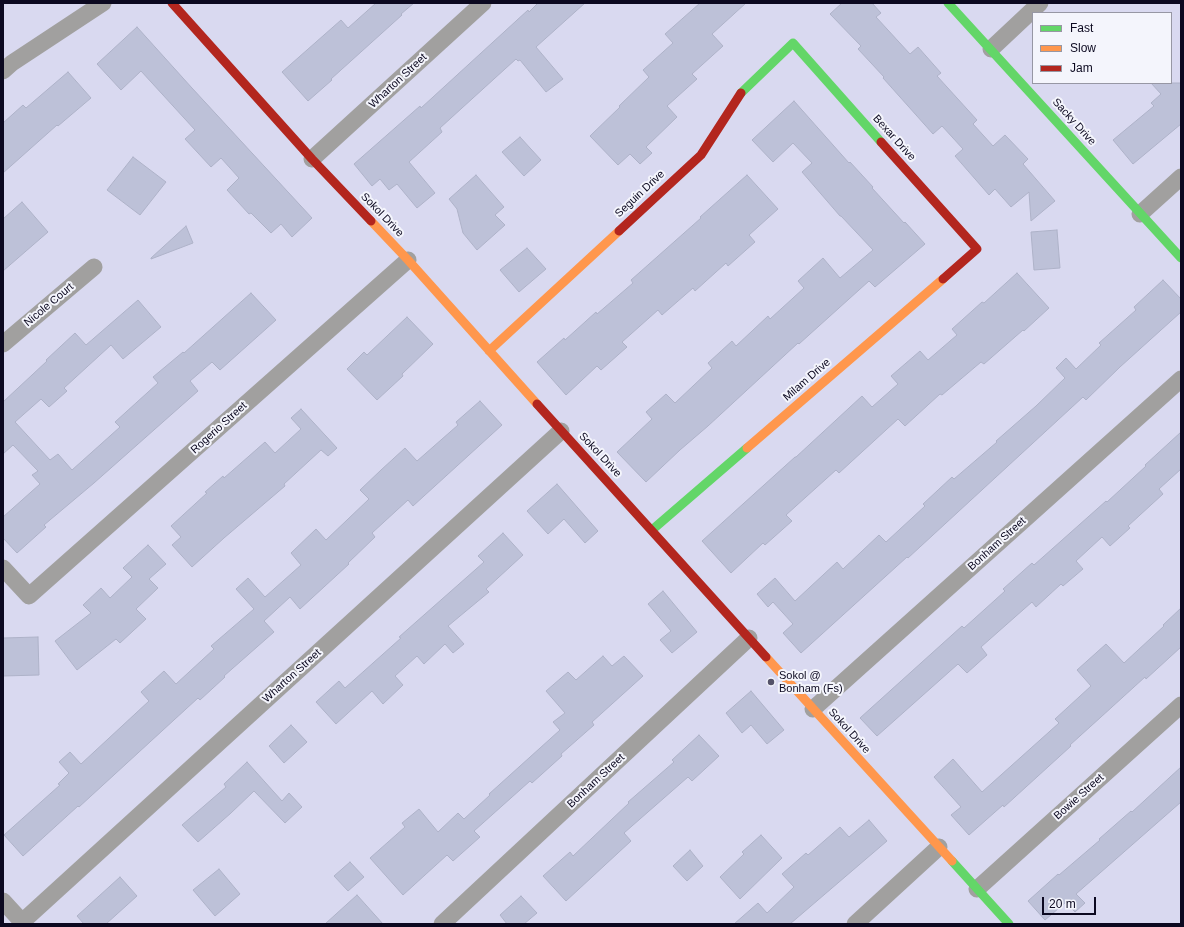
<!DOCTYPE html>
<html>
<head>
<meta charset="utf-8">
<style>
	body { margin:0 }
	#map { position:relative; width:1184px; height:927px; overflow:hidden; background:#d9d9f0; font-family:Arial,sans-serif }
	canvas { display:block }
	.frame { position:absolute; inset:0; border:4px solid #0c0920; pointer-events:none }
	.legend { position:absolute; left:1032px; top:12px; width:140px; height:72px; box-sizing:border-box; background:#f4f5fc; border:1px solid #9797a4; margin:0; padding:5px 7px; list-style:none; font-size:12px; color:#0c0920 }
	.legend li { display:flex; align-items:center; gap:8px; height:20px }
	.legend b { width:20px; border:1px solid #9797a4 }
	.scale { position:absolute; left:1042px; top:897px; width:54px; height:18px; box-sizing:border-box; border:2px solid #0c0920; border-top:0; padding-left:5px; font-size:12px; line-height:14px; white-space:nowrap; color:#0c0920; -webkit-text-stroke:3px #f4f5fc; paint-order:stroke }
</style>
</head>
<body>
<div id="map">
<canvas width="1184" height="927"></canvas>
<div class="frame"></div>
<ul class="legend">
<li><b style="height:5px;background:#63d668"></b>Fast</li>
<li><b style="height:5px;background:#ff974d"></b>Slow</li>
<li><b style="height:5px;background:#b3261e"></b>Jam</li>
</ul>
<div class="scale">20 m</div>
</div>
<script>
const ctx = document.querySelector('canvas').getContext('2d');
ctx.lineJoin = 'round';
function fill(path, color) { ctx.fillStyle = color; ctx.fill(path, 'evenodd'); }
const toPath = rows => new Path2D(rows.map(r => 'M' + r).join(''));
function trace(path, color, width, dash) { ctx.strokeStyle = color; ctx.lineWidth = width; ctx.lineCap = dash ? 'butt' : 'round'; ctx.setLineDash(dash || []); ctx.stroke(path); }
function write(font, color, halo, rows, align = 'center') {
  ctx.font = font + ' Arial,sans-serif'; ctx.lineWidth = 4; ctx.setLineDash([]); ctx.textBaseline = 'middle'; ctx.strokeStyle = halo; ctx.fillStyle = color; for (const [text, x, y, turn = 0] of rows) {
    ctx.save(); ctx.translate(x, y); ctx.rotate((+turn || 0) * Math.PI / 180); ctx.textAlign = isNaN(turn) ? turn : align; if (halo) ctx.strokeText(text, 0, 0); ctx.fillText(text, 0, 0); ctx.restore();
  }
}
const building = toPath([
	[376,3,414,3,401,14,402,15,331,79,332,80,308,101,282,72,341,20,348,28,376,3],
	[538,3,585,3,536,47,563,79,546,92,520,60,518,61,516,59,440,128,442,132,409,162,435,193,417,208,397,184,389,190,380,179,372,186,354,164,420,106,421,108,528,10,529,12,538,3],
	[700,3,746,3,712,34,723,46,692,74,697,79,667,106,677,117,646,147,652,153,640,164,630,154,618,165,590,136,620,107,619,106,649,77,643,70,673,43,665,34,700,3],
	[842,3,872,3,881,13,876,17,910,54,918,47,941,73,937,76,977,120,973,124,993,146,1005,135,1028,159,1023,164,1055,201,1031,221,1029,192,1011,207,995,189,989,195,955,156,963,149,942,126,933,134,883,78,884,77,858,49,861,46,830,14,842,3],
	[137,27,192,88,312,218,292,237,281,224,271,233,251,213,249,214,227,190,239,178,221,158,211,167,185,139,195,130,141,71,121,90,97,64,137,27],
	[68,72,91,98,58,126,57,125,3,173,3,123,23,105,26,108,68,72],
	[1151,83,1181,83,1181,124,1133,164,1113,140,1154,106,1151,103,1161,94,1151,83],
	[794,101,849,163,850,162,873,187,872,188,904,223,905,222,925,244,875,287,869,281,799,344,798,343,708,426,680,450,646,482,617,452,652,419,646,412,666,394,675,403,712,368,708,363,732,341,736,346,768,316,770,319,804,288,798,281,823,258,840,278,873,250,841,216,840,216,802,172,812,163,793,143,773,162,752,140,794,101],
	[520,137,541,160,524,176,502,152,520,137],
	[133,157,166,182,140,215,107,190,133,157],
	[476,175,504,207,495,215,505,225,477,250,463,233,457,209,449,199,476,175],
	[747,175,778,209,749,235,755,242,728,266,726,263,695,291,693,288,662,315,658,310,622,342,627,347,601,370,597,366,566,395,537,362,564,338,565,340,596,312,597,314,633,283,631,280,701,218,700,217,747,175],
	[22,202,48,232,3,271,3,219,22,202],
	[186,226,193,243,151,259,151,258,186,226],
	[1057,230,1060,268,1034,270,1031,232,1057,230],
	[527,248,546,269,519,292,500,270,527,248],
	[1017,273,1049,308,1024,331,1023,330,984,364,981,362,942,395,940,394,905,426,898,419,839,473,836,470,786,515,792,521,765,545,763,543,731,573,702,541,795,457,796,457,862,396,872,407,898,384,891,376,920,351,928,360,957,335,952,329,982,302,984,303,1017,273],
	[1163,280,1181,299,1181,312,1120,367,1086,400,1083,397,908,558,907,557,801,653,783,633,793,624,773,602,768,607,757,594,775,578,795,601,837,562,843,569,879,535,886,542,925,506,923,504,952,477,954,479,997,442,996,441,1036,406,1065,378,1056,368,1066,358,1076,369,1101,345,1099,343,1136,310,1134,307,1163,280],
	[251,293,276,320,220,370,212,362,190,381,198,391,94,483,44,525,46,527,17,553,3,538,3,517,40,484,32,475,38,471,13,445,3,454,3,402,47,361,46,360,75,333,86,345,138,300,161,327,123,359,111,345,64,388,67,391,49,407,41,399,15,422,50,460,58,454,72,470,120,427,115,422,158,383,153,377,183,352,184,353,251,293],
	[407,317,433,344,402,374,403,376,377,400,347,369,364,352,367,355,407,317],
	[480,401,502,425,413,506,408,500,372,533,375,537,348,563,349,564,300,609,290,597,264,621,274,632,224,676,225,677,200,700,198,698,79,807,78,806,23,856,4,835,60,785,58,784,69,773,59,762,70,752,81,764,149,701,141,692,164,671,176,684,214,649,211,646,254,609,236,589,248,578,265,597,301,565,291,553,316,529,326,540,369,499,360,490,381,470,405,448,417,461,458,425,456,422,480,401],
	[301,409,337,448,328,456,321,450,284,484,285,486,224,538,192,567,172,545,181,537,171,526,207,493,205,492,223,476,224,478,265,442,275,453,301,429,291,418,301,409],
	[1181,432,1181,469,1159,489,1163,494,1128,526,1130,528,1110,546,1102,537,1076,561,1083,569,1063,586,1061,584,1036,607,1032,602,981,647,987,655,967,673,958,664,877,736,860,718,962,626,964,628,1005,591,1003,589,1032,563,1034,565,1106,501,1107,502,1146,466,1145,465,1181,432],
	[557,484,598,531,585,543,564,519,548,534,527,511,557,484],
	[503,533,523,555,486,589,489,592,448,626,464,644,453,653,445,644,424,664,417,656,395,676,403,685,383,704,372,691,336,724,316,702,339,681,345,688,401,638,399,637,484,562,478,556,503,533],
	[148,545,166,564,149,579,158,588,136,609,146,619,120,643,116,639,77,670,55,641,91,613,83,605,101,588,110,598,132,577,123,568,148,545],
	[663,591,697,632,672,653,660,640,671,631,648,604,663,591],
	[1181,608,1181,647,1146,679,1145,677,1101,717,1070,745,1071,746,1004,807,1003,805,969,835,951,815,961,807,934,777,953,759,982,792,1059,723,1055,719,1091,686,1077,670,1106,644,1124,663,1164,626,1163,625,1181,608],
	[38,637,39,675,3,676,3,638,38,637],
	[603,656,612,666,624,656,643,676,592,722,594,725,561,754,562,756,532,783,530,781,474,831,480,837,453,861,447,855,403,895,370,858,405,827,402,823,419,809,438,832,458,813,464,819,490,795,489,794,560,730,553,722,565,713,546,691,568,672,576,680,603,656],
	[751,691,784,730,767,744,751,725,742,733,726,713,751,691],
	[291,725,307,742,284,763,269,746,291,725],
	[699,735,719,756,692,781,688,777,624,833,631,841,566,901,543,876,570,852,573,856,629,803,628,802,674,762,672,760,699,735],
	[247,762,282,801,289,793,302,807,285,823,254,791,231,813,198,842,182,825,226,787,224,784,247,762],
	[1181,767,1181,802,1076,894,1085,903,1075,912,1066,902,1045,920,1028,901,1058,874,1059,875,1100,840,1099,839,1131,811,1132,812,1181,767],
	[869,820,887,841,790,924,734,924,758,903,767,913,794,887,782,874,806,853,808,855,840,827,849,837,869,820],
	[761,835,782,858,740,899,720,877,744,854,742,852,761,835],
	[690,850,703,866,687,881,673,866,690,850],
	[350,862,364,877,348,891,334,876,350,862],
	[219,869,240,894,215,916,193,890,219,869],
	[120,877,137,896,106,924,84,924,77,916,120,877],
	[357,895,383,924,325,924,357,895],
	[521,896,537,913,524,924,507,924,500,915,521,896]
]);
fill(building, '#bdc1d8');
trace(building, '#aeb2c8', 1);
trace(toPath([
	[991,49,1040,3],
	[3,71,12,63,103,3],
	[312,159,483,3],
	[1140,214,1181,177],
	[3,344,94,267],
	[3,568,29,596,408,260],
	[813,709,1181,379],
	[977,889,1181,705],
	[3,901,24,924],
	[22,922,561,431],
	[442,924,749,638],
	[855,924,939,847]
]), '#a1a09f', 17);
trace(toPath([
	[948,3,1181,258],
	[741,93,793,43,881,142],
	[652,530,747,448],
	[952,861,1009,924]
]), '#63d668', 9);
trace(toPath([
	[371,221,408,260,537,404],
	[489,351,619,231],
	[747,448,943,279],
	[766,657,952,861]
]), '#ff974d', 9);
trace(toPath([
	[172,3,312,159,371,221],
	[881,142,977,249,943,279],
	[619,231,701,155,741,93],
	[537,404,766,657]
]), '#b3261e', 9);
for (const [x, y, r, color] of [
	[771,682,4,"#545269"]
]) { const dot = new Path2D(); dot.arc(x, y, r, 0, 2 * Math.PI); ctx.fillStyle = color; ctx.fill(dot); trace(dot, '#f4f5fc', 1.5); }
write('11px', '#0c0920', '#f4f5fc', [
	["Wharton Street",398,81,-43],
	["Sacky Drive",1074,122,48],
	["Bexar Drive",894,138,48],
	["Seguin Drive",640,194,-43],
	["Sokol Drive",382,215,46],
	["Nicole Court",49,305,-40],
	["Milam Drive",807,380,-41],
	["Rogerio Street",219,428,-42],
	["Sokol Drive",600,455,47],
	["Bonham Street",997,544,-42],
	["Wharton Street",292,676,-42],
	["Sokol Drive",849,731,48],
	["Bonham Street",596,781,-43],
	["Bowie Street",1079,797,-42]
]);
write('11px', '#0c0920', '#f4f5fc', [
	["Sokol @",779,676],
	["Bonham (Fs)",779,689]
], 'left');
</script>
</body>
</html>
